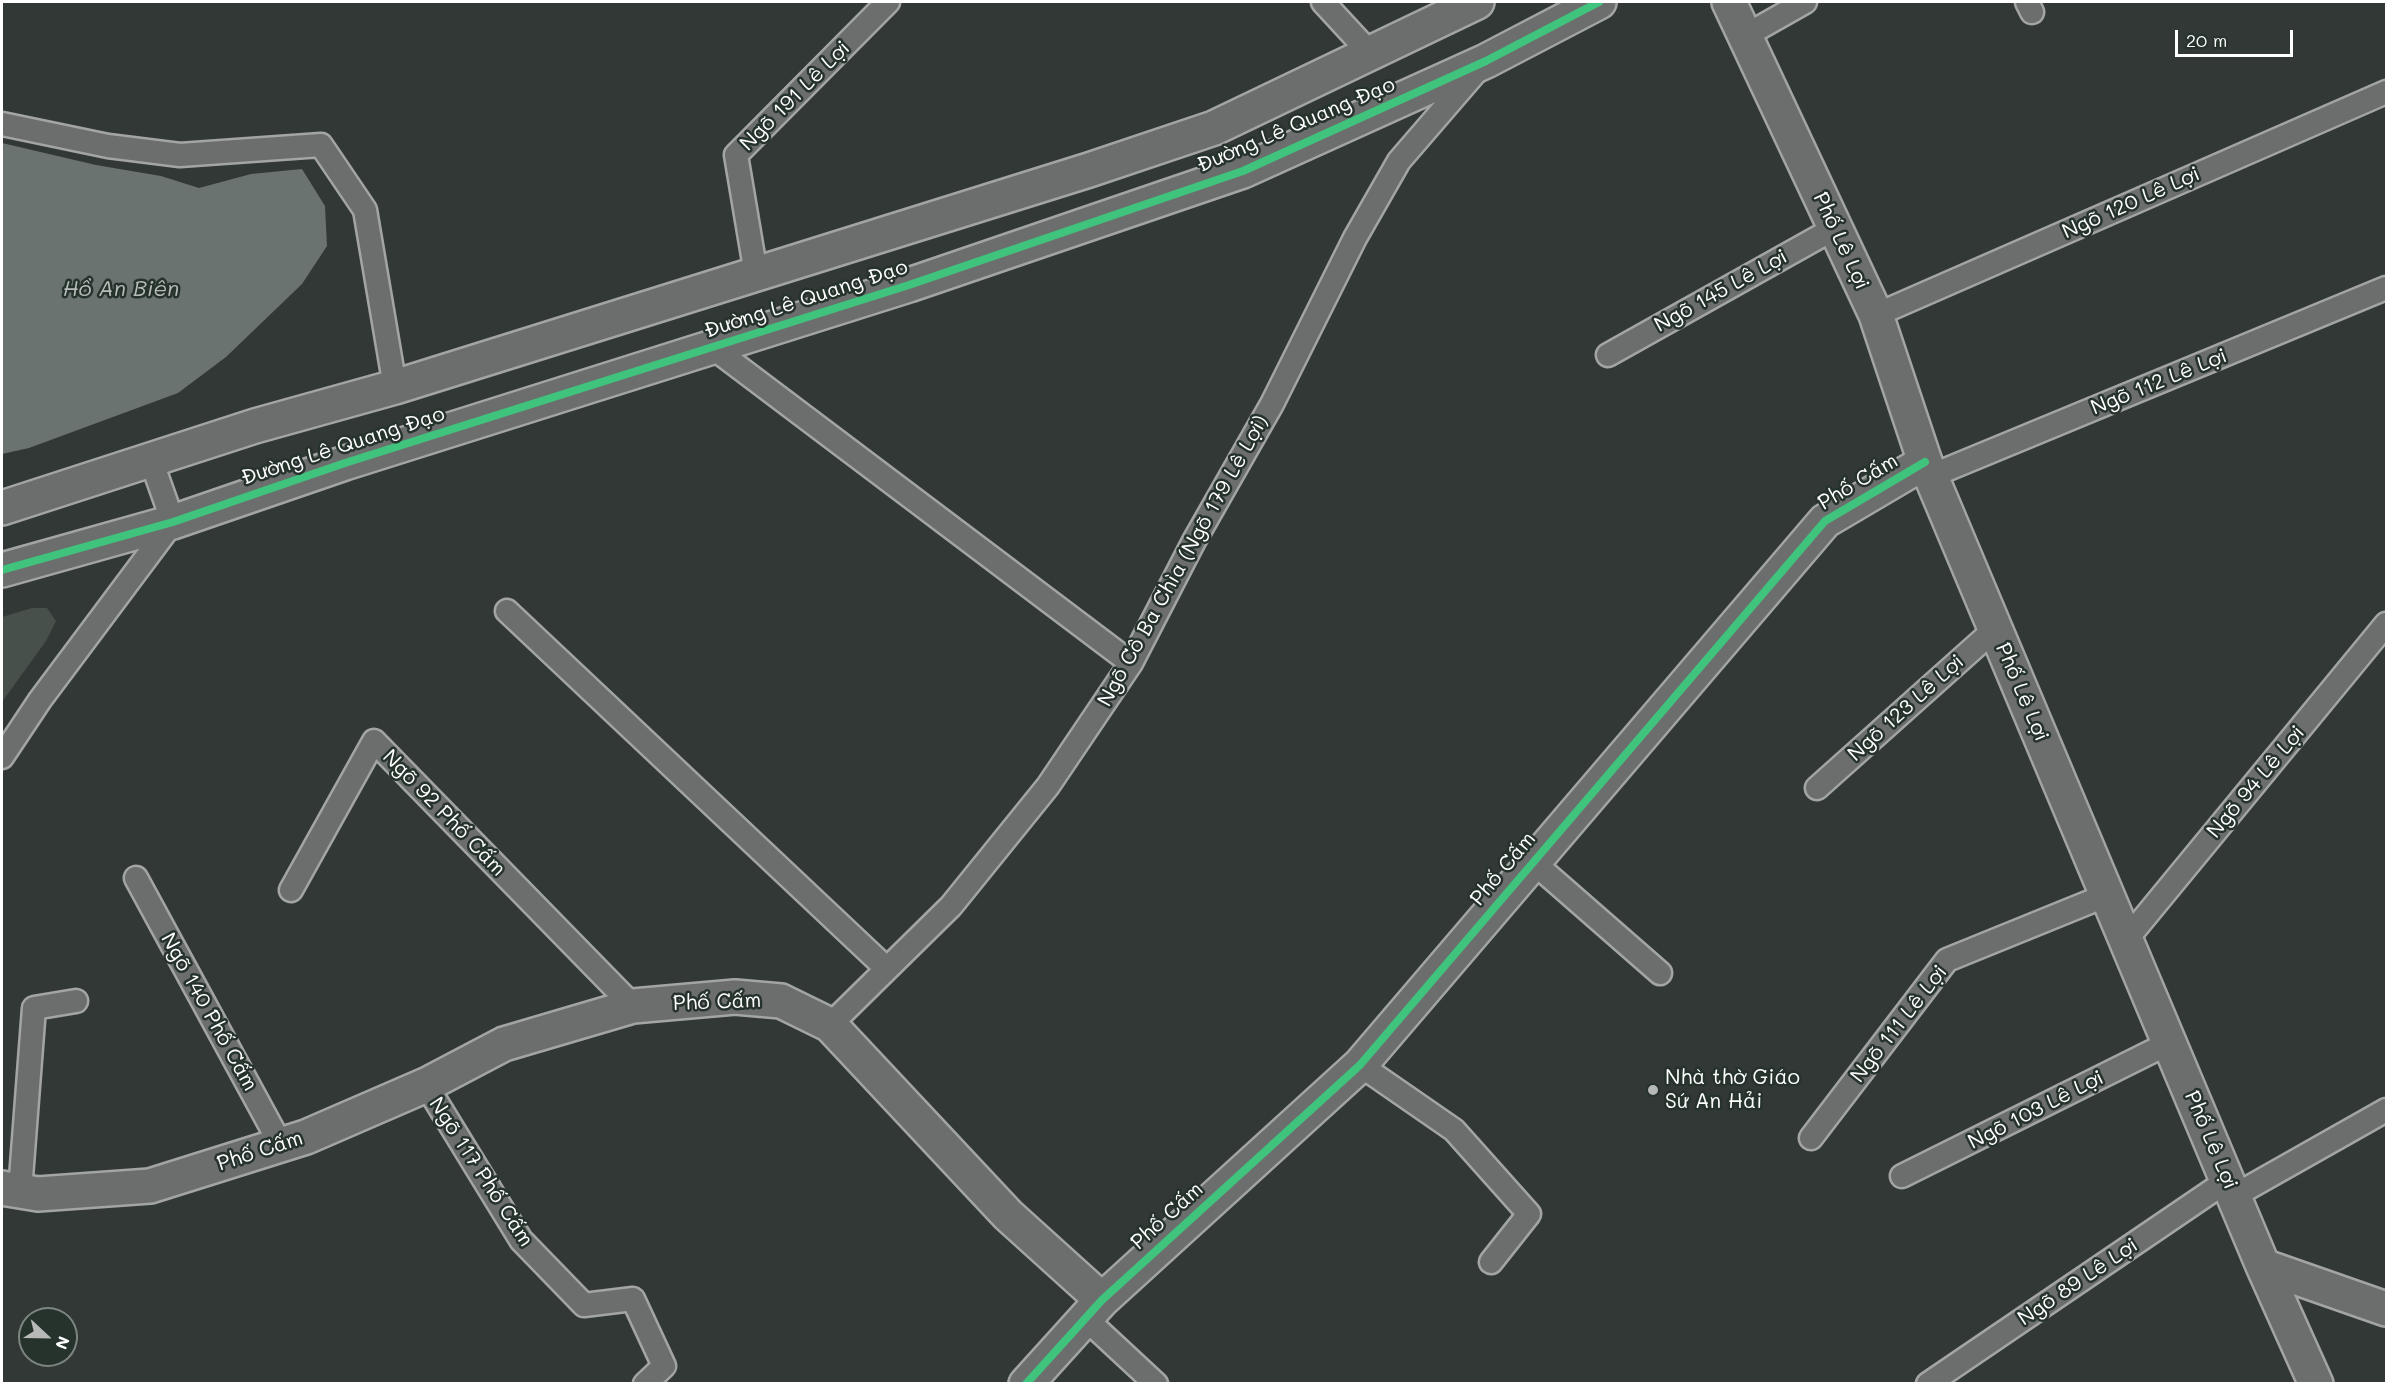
<!DOCTYPE html>
<html>
<head>
<meta charset="utf-8">
<style>
	body { margin:0 }
	#map { position:relative; width:2388px; height:1385px; overflow:hidden; background:#323835; font-family:Mali,sans-serif }
	canvas { display:block }
	.frame { position:absolute; inset:0; border:3px solid #fff; pointer-events:none }
	.north { position:absolute; left:18px; top:1307px; width:60px; height:60px; box-sizing:border-box; background:#26332d; border:2px solid #7d8581; border-radius:50%; rotate:112deg; font-size:16px; font-weight:700; line-height:24px; text-align:center; color:#fff }
	.north::after { content:''; display:block; margin:auto; width:21px; height:27px; background:#b7b9b8; clip-path:polygon(50% 0,100% 100%,50% 72%,0 100%) }
	.scale { position:absolute; left:2175px; top:30px; width:118px; height:27px; box-sizing:border-box; border:3px solid #fff; border-top:0; padding-left:8px; font-size:18px; line-height:21px; white-space:nowrap; color:#fff; -webkit-text-stroke:4px #26332d; paint-order:stroke }
</style>
</head>
<body>
<div id="map">
<canvas width="2388" height="1385"></canvas>
<div class="frame"></div>
<div class="north">N</div>
<div class="scale">20 m</div>
</div>
<script>
const ctx = document.querySelector('canvas').getContext('2d');
ctx.lineJoin = 'round';
function fill(path, color) { ctx.fillStyle = color; ctx.fill(path, 'evenodd'); }
const toPath = rows => new Path2D(rows.map(r => 'M' + r).join(''));
function trace(path, color, width, dash) { ctx.strokeStyle = color; ctx.lineWidth = width; ctx.lineCap = dash ? 'butt' : 'round'; ctx.setLineDash(dash || []); ctx.stroke(path); }
function write(font, color, halo, rows, align = 'center') {
  ctx.font = font + ' Mali,sans-serif'; ctx.lineWidth = 5; ctx.setLineDash([]); ctx.textBaseline = 'middle'; ctx.strokeStyle = halo; ctx.fillStyle = color; for (const [text, x, y, turn = 0] of rows) {
    ctx.save(); ctx.translate(x, y); ctx.rotate((+turn || 0) * Math.PI / 180); ctx.textAlign = isNaN(turn) ? turn : align; if (halo) ctx.strokeText(text, 0, 0); ctx.fillText(text, 0, 0); ctx.restore();
  }
}
fill(toPath([
	[32,608,47,608,56,621,46,641,2,702,2,617]
]), '#47504b');
fill(toPath([
	[2,143,96,165,161,176,199,188,251,174,302,169,325,206,327,246,302,284,226,357,178,393,29,448,2,454]
]), '#6a736f');
const lane = toPath([
	[1323,2,1370,53],
	[2027,2,2032,12],
	[1745,36,1805,2],
	[2,124,108,146,180,155,321,145,365,210,395,387],
	[756,274,736,155,888,2],
	[1876,315,2386,92],
	[712,347,1131,663],
	[1608,355,1835,228],
	[1931,476,2386,288],
	[507,611,887,969],
	[2,757,40,700,173,522,151,460],
	[1817,788,1995,629],
	[1533,862,1660,973],
	[136,878,281,1145],
	[291,890,374,741,633,1006],
	[2126,940,2386,624],
	[830,1025,951,906,1048,786,1131,663,1194,541,1272,404,1355,238,1399,161,1480,67],
	[1360,1065,1454,1130,1529,1214,1491,1262],
	[426,1085,521,1240,584,1305,633,1299,664,1366,645,1384],
	[1811,1138,1947,960,2107,895],
	[1902,1176,2169,1043],
	[20,1191,34,1008,76,1001],
	[2234,1196,2386,1110],
	[1085,1318,1156,1384],
	[1928,1384,2228,1180]
]);
const street = toPath([
	[2,1188,38,1194,150,1186,306,1137,426,1085,504,1044,633,1006,735,997,781,1001,830,1025,1008,1215,1102,1300],
	[1026,1384,1102,1300,1360,1065,1825,521,1925,462]
]);
const secondary = toPath([
	[1729,2,1876,315,1925,462,2263,1266,2316,1384],
	[2,508,255,426,395,387,1089,170,1214,128,1477,2],
	[2,570,173,522,345,463,909,285,1243,171,1486,61,1599,2],
	[2263,1266,2386,1309]
]);
trace(lane, '#a3a5a4', 27);
trace(street, '#a3a5a4', 38);
trace(secondary, '#a3a5a4', 38);
trace(lane, '#6b6e6d', 22);
trace(street, '#6b6e6d', 33);
trace(secondary, '#6b6e6d', 33);
trace(toPath([
	[2,570,173,522,345,463,909,285,1243,171,1486,61,1599,2],
	[1026,1384,1102,1300,1360,1065,1825,521,1925,462]
]), '#40c37c', 8);
for (const [x, y, r, color] of [
	[1653,1090,6,"#b7b9b8"]
]) { const dot = new Path2D(); dot.arc(x, y, r, 0, 2 * Math.PI); ctx.fillStyle = color; ctx.fill(dot); trace(dot, '#26332d', 2); }
write('21px', '#fff', '#26332d', [
	["Ngõ 191 Lê Lợi",795,96,-45],
	["Đường Lê Quang Đạo",1296,125,-23],
	["Ngõ 120 Lê Lợi",2131,203,-24],
	["Phố Lê Lợi",1841,241,65],
	["Ngõ 145 Lê Lợi",1721,291,-29],
	["Đường Lê Quang Đạo",806,299,-18],
	["Ngõ 112 Lê Lợi",2159,382,-22],
	["Đường Lê Quang Đạo",343,446,-18],
	["Phố Cấm",1858,482,-31],
	["Ngõ Cô Ba Chìa (Ngõ 179 Lê Lợi)",1183,561,-61],
	["Phố Lê Lợi",2022,692,67],
	["Ngõ 123 Lê Lợi",1906,708,-42],
	["Ngõ 94 Lê Lợi",2256,782,-50],
	["Ngõ 92 Phố Cấm",444,813,46],
	["Phố Cấm",1503,869,-50],
	["Phố Cấm",717,1002,-2],
	["Ngõ 140 Phố Cấm",209,1012,61],
	["Ngõ 111 Lê Lợi",1899,1024,-52],
	["Ngõ 103 Lê Lợi",2036,1110,-27],
	["Phố Lê Lợi",2211,1140,67],
	["Phố Cấm",260,1151,-18],
	["Ngõ 117 Phố Cấm",481,1172,57],
	["Phố Cấm",1167,1216,-42],
	["Ngõ 89 Lê Lợi",2078,1282,-34]
]);
write('21px', '#fff', '#26332d', [
	["Nhà thờ Giáo",1665,1078],
	["Sứ An Hải",1665,1102]
], 'left');
write('italic 22px', '#b8bcba', '#26332d', [
	["Hồ An Biên",121,289]
]);
</script>
</body>
</html>
